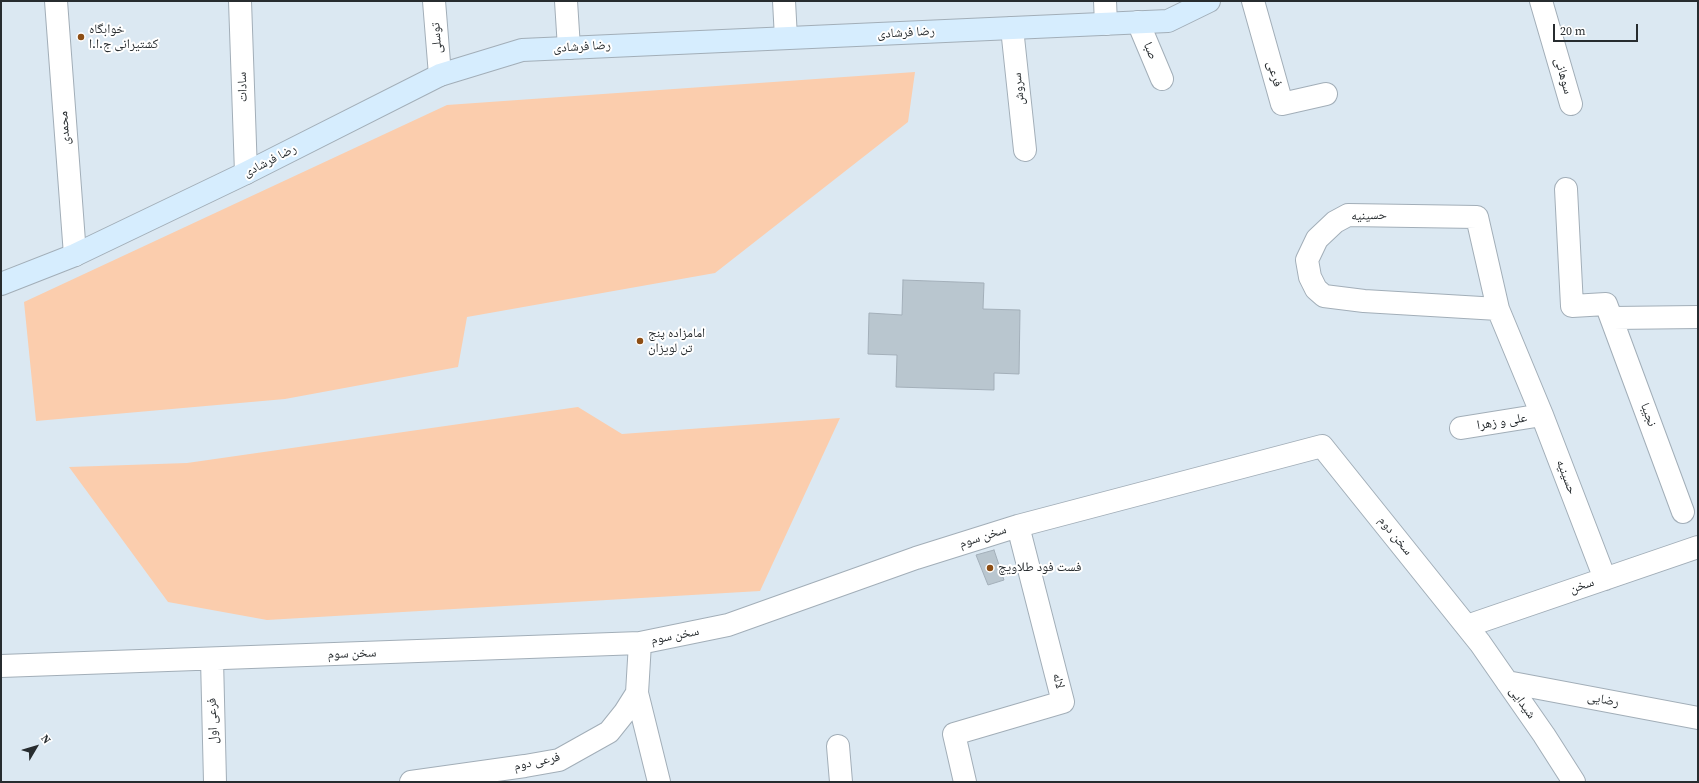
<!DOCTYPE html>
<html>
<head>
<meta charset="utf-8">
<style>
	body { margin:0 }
	#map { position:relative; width:1699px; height:783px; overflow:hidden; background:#dbe8f2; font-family:"Source Serif 4",serif }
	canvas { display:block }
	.frame { position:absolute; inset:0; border:2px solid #272c2f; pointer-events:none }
	.north { position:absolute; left:16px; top:727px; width:40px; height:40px; -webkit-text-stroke:3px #fff; paint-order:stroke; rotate:52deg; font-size:11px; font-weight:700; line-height:16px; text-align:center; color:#272c2f }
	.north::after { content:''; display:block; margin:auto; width:14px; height:18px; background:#272c2f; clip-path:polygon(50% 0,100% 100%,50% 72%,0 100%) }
	.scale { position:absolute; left:1553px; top:24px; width:85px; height:18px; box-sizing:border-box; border:2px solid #272c2f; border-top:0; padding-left:5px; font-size:12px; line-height:14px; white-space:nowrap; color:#272c2f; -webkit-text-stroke:3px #fff; paint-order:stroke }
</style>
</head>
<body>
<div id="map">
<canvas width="1699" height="783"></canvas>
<div class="frame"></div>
<div class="north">N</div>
<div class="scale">20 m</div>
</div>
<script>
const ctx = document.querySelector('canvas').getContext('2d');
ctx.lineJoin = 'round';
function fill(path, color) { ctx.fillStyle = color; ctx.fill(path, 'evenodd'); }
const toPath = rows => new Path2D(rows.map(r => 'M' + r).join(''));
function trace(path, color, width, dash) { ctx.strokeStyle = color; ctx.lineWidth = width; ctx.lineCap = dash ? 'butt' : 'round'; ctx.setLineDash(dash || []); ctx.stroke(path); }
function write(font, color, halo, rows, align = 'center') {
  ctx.font = font + ' "Source Serif 4","Noto Naskh Arabic",serif'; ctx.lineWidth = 4; ctx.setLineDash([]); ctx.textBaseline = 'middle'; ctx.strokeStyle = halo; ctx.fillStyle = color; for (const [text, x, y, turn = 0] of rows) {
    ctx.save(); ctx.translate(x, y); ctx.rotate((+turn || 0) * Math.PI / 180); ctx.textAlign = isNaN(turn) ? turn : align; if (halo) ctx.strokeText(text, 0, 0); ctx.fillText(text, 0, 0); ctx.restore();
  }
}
fill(toPath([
	[915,72,908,122,715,273,467,317,458,367,285,399,36,421,24,302,447,105],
	[578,407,622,434,840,418,760,591,267,620,168,602,69,467,187,463]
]), '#fbcdad');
const building = toPath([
	[903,280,984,283,983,309,1020,310,1019,374,994,373,994,390,896,387,897,355,868,354,869,313,902,315,903,280],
	[994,550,1004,580,988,585,976,555,994,550]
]);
fill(building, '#b9c6cf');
trace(building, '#a3afb9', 1);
const minor = toPath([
	[56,1,75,255],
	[240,1,246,173],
	[434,1,440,75],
	[566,1,569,48],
	[784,1,786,38],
	[1105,1,1106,24],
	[1253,1,1282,104,1326,94],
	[1541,1,1571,104],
	[1138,22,1162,79],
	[1012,28,1025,150],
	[1566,189,1572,306,1606,304,1683,512],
	[1498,309,1364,301,1324,296,1316,289,1310,277,1307,260,1317,239,1335,222,1348,215,1477,217,1498,309,1542,415,1605,579],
	[1613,318,1698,317],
	[1461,428,1542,415],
	[1467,626,1698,547],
	[212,659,215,782],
	[1,666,640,643,728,625,916,558,1018,526,1322,446,1480,643,1544,735,1574,782],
	[1507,682,1698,718],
	[637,693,659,782],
	[838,746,841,782],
	[411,782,525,766,559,760,609,732,625,712,637,693,640,643],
	[965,782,954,734,1063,702,1018,526]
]);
const secondary = toPath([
	[1,284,75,255,246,173,440,75,522,50,1168,21,1209,1]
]);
trace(minor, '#a2aeb8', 24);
trace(secondary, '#a2aeb8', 24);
trace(minor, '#fff', 22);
trace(secondary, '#d6edfe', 22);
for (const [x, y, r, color] of [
	[81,37,4,"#8d4e14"],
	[640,341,4,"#8d4e14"],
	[990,568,4,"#8d4e14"]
]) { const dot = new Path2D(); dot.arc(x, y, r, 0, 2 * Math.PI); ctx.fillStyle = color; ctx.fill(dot); trace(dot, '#fff', 1.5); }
write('13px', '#272c2f', '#fff', [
	["خوابگاه",89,30],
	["کشتیرانی ج.ا.ا",89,45],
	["امامزاده پنج",648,334],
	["تن لویزان",648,349],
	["فست فود طلاویچ",998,568]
], 'left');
write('13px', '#272c2f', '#fff', [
	["رضا فرشادی",906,33,-3],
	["توسلی",437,38,-94],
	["رضا فرشادی",582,47,-3],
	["صبا",1150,51,67],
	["فرعی",1274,74,74],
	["سوهانی",1563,76,74],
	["سادات",243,87,-92],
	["سروش",1019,89,-96],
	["محمدی",65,128,-94],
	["رضا فرشادی",270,161,-27],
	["حسینیه",1369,216,-2],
	["نجیبا",1648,415,70],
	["علی و زهرا",1502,422,-9],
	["حسینیه",1566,477,69],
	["سخن دوم",1395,536,51],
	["سخن سوم",983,537,-18],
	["سخن",1582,586,-19],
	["سخن سوم",675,636,-11],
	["سخن سوم",352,654,-2],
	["لاله",1058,681,76],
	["رضایی",1603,700,10],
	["شیدایی",1522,703,55],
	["فرعی اول",213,721,-92],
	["فرعی دوم",537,762,-12]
]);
</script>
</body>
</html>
